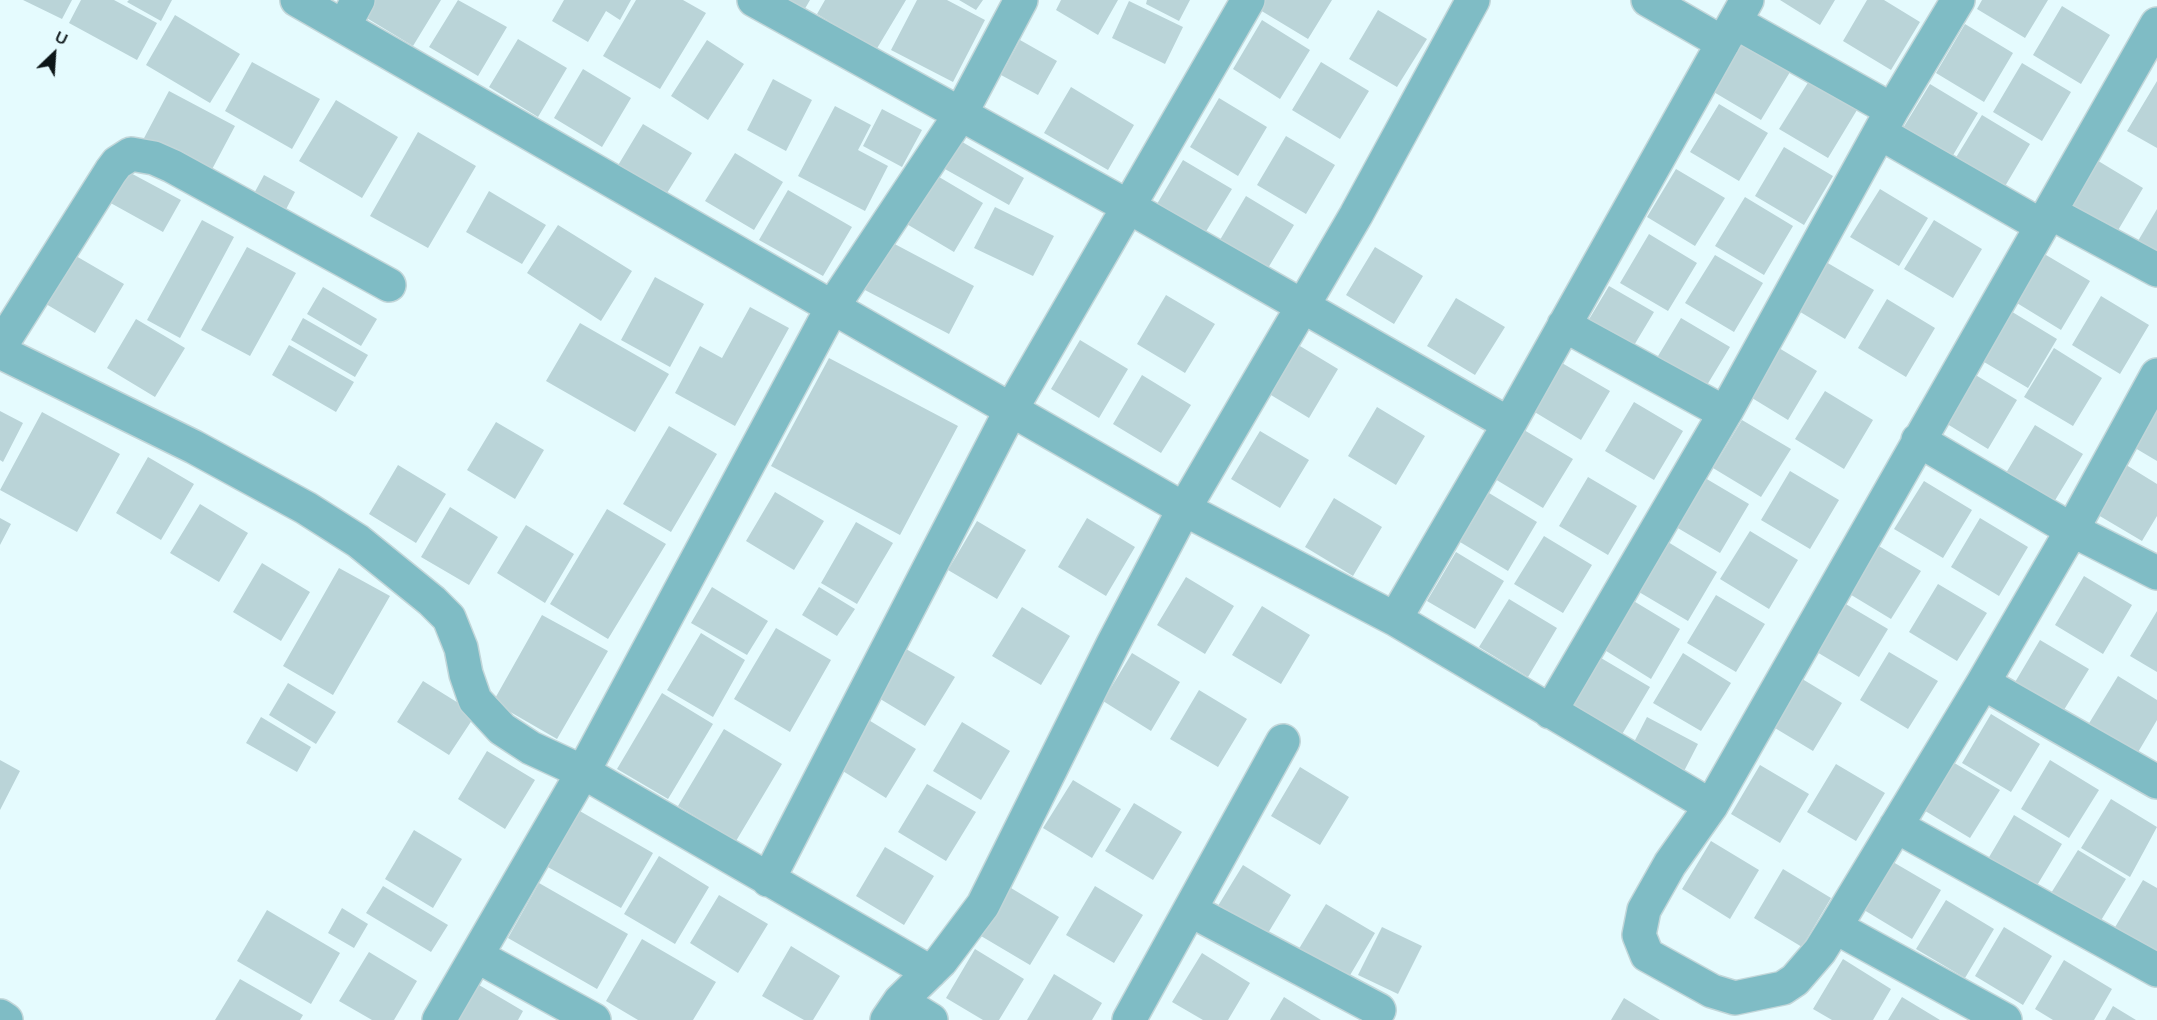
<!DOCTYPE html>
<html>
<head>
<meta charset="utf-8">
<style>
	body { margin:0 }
	#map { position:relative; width:2157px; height:1020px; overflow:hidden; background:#e5fbfe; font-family:Mulish,sans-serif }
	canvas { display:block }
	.north { position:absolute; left:24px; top:24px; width:60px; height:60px; -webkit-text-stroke:4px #e5fbfe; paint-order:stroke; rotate:25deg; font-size:16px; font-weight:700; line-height:24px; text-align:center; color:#0d1618 }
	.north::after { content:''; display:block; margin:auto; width:21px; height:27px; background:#0d1618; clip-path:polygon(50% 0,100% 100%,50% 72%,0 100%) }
</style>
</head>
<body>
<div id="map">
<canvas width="2157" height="1020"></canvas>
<div class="north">U</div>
</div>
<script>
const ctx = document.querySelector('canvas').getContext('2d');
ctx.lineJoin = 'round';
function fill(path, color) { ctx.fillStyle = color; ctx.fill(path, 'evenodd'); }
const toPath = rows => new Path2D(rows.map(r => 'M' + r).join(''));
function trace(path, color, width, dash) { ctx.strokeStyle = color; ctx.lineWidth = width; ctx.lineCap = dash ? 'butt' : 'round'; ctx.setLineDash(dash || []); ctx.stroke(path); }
fill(toPath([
	[23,0,72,0,62,19],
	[81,0,114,0,157,23,137,60,69,23],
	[129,0,172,0,161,21,127,2],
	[375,0,441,0,413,46,365,17],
	[458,0,507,27,478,76,429,47],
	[564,0,631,0,620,20,606,11,588,42,552,21],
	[636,0,683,0,706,13,660,89,603,56],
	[782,0,810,0,803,12],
	[825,0,906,0,876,50,817,14],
	[917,0,947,0,985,20,953,82,891,50],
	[959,0,983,0,976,10],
	[1061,0,1118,0,1098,35,1056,10],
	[1147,0,1190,0,1179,21,1146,4],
	[1266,0,1332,0,1308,39,1260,10],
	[1780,0,1835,0,1820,25],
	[1867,0,1884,0,1920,22,1891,70,1843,41],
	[1982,0,2048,0,2025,38,1977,9],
	[1129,1,1183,27,1165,64,1112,38],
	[2062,6,2110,35,2081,84,2033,55],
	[1378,10,1427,39,1397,87,1349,59],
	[175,15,240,54,210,103,146,65],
	[1262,20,1310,50,1280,99,1233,69],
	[1965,24,2013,53,1984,102,1936,73],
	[518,39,567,68,538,117,489,87],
	[707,40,744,64,708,120,671,96],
	[1020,40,1057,61,1038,95,1001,75],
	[1741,43,1790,72,1761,120,1712,91],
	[252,62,320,99,292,149,225,111],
	[1321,62,1369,91,1340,139,1292,110],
	[2022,63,2071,92,2042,141,1993,112],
	[583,69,631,98,602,147,554,118],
	[773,79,812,100,786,151,747,130],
	[1809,81,1857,110,1828,158,1779,129],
	[2157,81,2157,148,2127,131],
	[1930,84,1978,113,1949,162,1900,133],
	[1071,87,1134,125,1108,170,1044,133],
	[169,91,235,126,209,175,143,140],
	[1219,98,1267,127,1238,176,1190,147],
	[336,100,398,137,362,198,299,161],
	[1719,104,1768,133,1739,181,1690,152],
	[835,106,871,125,858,150,888,166,865,211,798,176],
	[882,109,922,130,902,167,863,146],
	[1982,115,2030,144,2001,193,1952,164],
	[643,124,692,153,662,201,614,172],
	[418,132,476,166,428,248,370,216],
	[952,136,1024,178,1009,205,936,164],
	[1286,136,1335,165,1306,214,1257,185],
	[1784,147,1833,176,1804,225,1755,196],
	[735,153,783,182,754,230,705,201],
	[2095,159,2143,188,2114,237,2066,208],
	[1183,160,1232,189,1202,238,1154,209],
	[1676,169,1725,198,1695,246,1647,217],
	[125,170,181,200,163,232,107,201],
	[934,174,983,203,954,252,905,223],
	[264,175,295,192,282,217,250,201],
	[1880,189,1928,218,1899,266,1850,237],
	[788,190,852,227,823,276,759,240],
	[489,191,546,225,522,264,466,232],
	[1246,196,1294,225,1265,273,1217,245],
	[1745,197,1793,226,1764,275,1715,246],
	[995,207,1054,236,1033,276,974,248],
	[2157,209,2157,253,2138,241],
	[202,220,234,237,180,338,147,320],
	[1934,220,1982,249,1953,298,1904,269],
	[558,225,632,271,601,321,527,273],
	[1649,234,1697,263,1668,311,1620,283],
	[889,241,974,286,949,334,863,289],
	[247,247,296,273,250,356,201,330],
	[1375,247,1423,276,1394,324,1346,295],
	[2041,252,2090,281,2061,330,2012,300],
	[1715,255,1763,283,1734,332,1685,303],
	[76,256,124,284,95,333,46,304],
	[1826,262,1874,290,1845,339,1797,310],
	[655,277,704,304,670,367,621,340],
	[1609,286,1654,312,1630,352,1585,326],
	[323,287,377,319,361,346,307,314],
	[1166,295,1215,324,1185,373,1137,344],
	[2101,296,2149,325,2120,374,2072,345],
	[1456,298,1505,327,1475,375,1427,346],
	[1887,299,1935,328,1906,377,1858,348],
	[750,307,789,328,735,426,675,393,700,346,722,358],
	[2009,310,2057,339,2028,388,1979,359],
	[303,318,368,355,355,377,291,340],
	[1681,318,1730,347,1701,395,1652,366],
	[136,319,185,348,155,397,107,368],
	[580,323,669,374,635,432,546,381],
	[1080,340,1128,369,1099,418,1051,389],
	[1290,340,1338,369,1309,418,1261,389],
	[1769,342,1817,371,1788,420,1739,390],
	[289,345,354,382,336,412,272,375],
	[2054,348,2102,378,2073,426,2024,397],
	[829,358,958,426,900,535,771,466],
	[1562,363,1610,391,1581,440,1533,411],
	[1969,371,2017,400,1988,449,1939,419],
	[1142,375,1191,405,1161,453,1113,424],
	[1825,391,1873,420,1844,469,1795,439],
	[2157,399,2157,461,2130,445],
	[1634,402,1683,431,1654,480,1605,451],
	[1377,407,1425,436,1396,485,1348,456],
	[0,411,23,423,3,462,0,460],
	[42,412,120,454,77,532,0,490],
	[1742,420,1791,449,1761,497,1713,468],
	[496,422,544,450,515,499,467,470],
	[2035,425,2083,454,2054,502,2006,473],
	[669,426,717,454,671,532,623,504],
	[1524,430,1573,459,1543,508,1495,479],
	[1260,431,1309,460,1280,508,1231,479],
	[148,457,194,484,161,540,116,513],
	[2123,463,2157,484,2157,516,2142,541,2093,512],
	[398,465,446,494,416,543,369,514],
	[1790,471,1839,500,1810,549,1761,520],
	[1700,475,1749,504,1720,553,1671,524],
	[1588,477,1637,506,1608,555,1559,526],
	[1924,481,1972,510,1943,558,1894,529],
	[775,492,824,521,794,570,746,541],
	[1489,493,1537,522,1508,571,1460,542],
	[1334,498,1382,527,1353,576,1305,547],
	[200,504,248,533,219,582,170,553],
	[450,507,498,537,469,585,421,557],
	[607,509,666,544,608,639,550,604],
	[0,518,11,524,0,545],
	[1087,518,1135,547,1106,596,1058,567],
	[1980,518,2028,547,1999,596,1951,567],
	[977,521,1026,550,997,599,948,570],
	[856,522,893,543,857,604,821,583],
	[526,525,574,554,545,603,497,573],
	[1750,531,1798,560,1769,609,1720,579],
	[1544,536,1592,565,1563,613,1514,584],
	[1668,542,1717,572,1688,621,1639,592],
	[1872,542,1921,571,1891,619,1843,590],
	[1456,552,1504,581,1475,629,1427,601],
	[262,563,310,592,281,641,233,612],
	[339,568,390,596,333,695,283,666],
	[2084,576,2132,605,2103,654,2055,625],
	[1186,577,1234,606,1205,654,1157,625],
	[1938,584,1987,613,1957,661,1909,632],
	[712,587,768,621,747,655,691,623],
	[819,587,855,609,837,636,802,615],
	[1716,595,1765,624,1736,672,1687,643],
	[1509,599,1557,628,1528,677,1479,647],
	[1632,600,1680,629,1651,679,1603,649],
	[1839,600,1888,629,1859,677,1810,648],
	[1262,606,1310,635,1281,684,1232,655],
	[1022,607,1070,636,1041,685,992,656],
	[2157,611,2157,672,2130,656],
	[542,615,608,651,557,739,493,702],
	[776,628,831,660,790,732,734,699],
	[701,633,745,660,713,717,667,690],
	[2040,640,2089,669,2059,718,2011,689],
	[906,649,955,677,925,726,877,697],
	[1889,652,1938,681,1908,729,1860,700],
	[1132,653,1180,682,1151,731,1103,701],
	[1683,653,1731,683,1701,731,1653,703],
	[1601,658,1650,687,1621,736,1572,707],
	[1794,674,1842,703,1813,751,1765,722],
	[2118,676,2157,700,2157,720,2137,754,2088,725],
	[423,681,476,714,449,755,397,722],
	[288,683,336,712,316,744,269,715],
	[1199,690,1247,719,1218,767,1170,739],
	[662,693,713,724,668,799,617,769],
	[1991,714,2040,744,2011,792,1962,763],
	[261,717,311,747,297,772,246,743],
	[1647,717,1698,744,1682,775,1631,748],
	[867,719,916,749,886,798,838,768],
	[962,722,1010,751,981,800,933,771],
	[724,729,782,764,736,841,678,806],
	[487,751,535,780,505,829,458,799],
	[0,760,20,771,0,810],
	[2050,760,2099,790,2069,838,2021,809],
	[1951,761,2000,790,1970,838,1922,809],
	[1836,764,1885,793,1856,841,1807,812],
	[1760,765,1809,794,1780,843,1731,814],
	[1300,767,1349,797,1320,845,1271,816],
	[1073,780,1121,809,1092,858,1043,828],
	[927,784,976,812,946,861,898,832],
	[2111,799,2157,827,2130,877,2081,848],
	[1134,803,1182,832,1153,880,1105,851],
	[578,810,653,853,621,908,546,866],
	[2014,815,2062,844,2033,892,1985,864],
	[414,830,462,859,433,908,385,879],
	[1711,841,1759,870,1730,919,1682,889],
	[885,847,934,876,904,925,856,896],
	[2078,850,2126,879,2097,927,2048,898],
	[659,856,709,887,675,944,624,914],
	[1893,862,1941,890,1912,939,1864,910],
	[1243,865,1291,895,1262,943,1213,914],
	[1783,869,1831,898,1802,947,1754,918],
	[2143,880,2157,888,2157,955,2114,929],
	[539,883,628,934,597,989,508,938],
	[383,886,448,925,431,952,366,913],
	[1095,886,1143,915,1114,963,1066,935],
	[1011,888,1059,917,1030,965,981,936],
	[719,895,768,924,738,973,690,943],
	[1946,900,1994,929,1965,978,1916,949],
	[1326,904,1375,933,1346,982,1297,952],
	[342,908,368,924,354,948,328,933],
	[267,910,340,953,311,1004,237,961],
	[1382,927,1422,946,1398,994,1358,975],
	[2004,927,2052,956,2023,1005,1975,976],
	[642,939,716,982,693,1020,638,1020,606,1001],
	[791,946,840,976,813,1020,804,1020,762,996],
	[975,949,1024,979,999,1020,983,1020,946,998],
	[369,952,417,981,394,1020,372,1020,339,1001],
	[1202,953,1250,983,1228,1020,1203,1020,1172,1002],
	[1843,959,1891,989,1873,1020,1832,1020,1813,1009],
	[2064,960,2112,989,2094,1020,2053,1020,2035,1009],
	[1054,974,1102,1003,1092,1020,1027,1020],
	[240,979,303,1015,300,1020,215,1020],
	[479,985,523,1011,518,1020,458,1020],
	[1284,997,1321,1020,1270,1020],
	[1902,997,1940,1020,1888,1020],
	[1624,998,1660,1020,1611,1020],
	[2113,1006,2136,1020,2105,1020]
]), '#bad4d8');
const minor = toPath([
	[297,0,1184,509,1395,619],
	[754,0,1129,207,1509,424],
	[1648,0,1723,43],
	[1747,0,1509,424,1395,619,1711,806,2157,24],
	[1735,22,1892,110],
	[344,26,358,0],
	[1880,133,2042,226],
	[2051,213,2157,270],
	[1564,325,1725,413],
	[0,347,111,171,117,163,131,154,154,158,172,166,389,285],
	[0,352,194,447,306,508,358,541,432,601,449,618,461,648,466,674,475,700,502,729,531,748,583,772,930,972],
	[1918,440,2072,530,2157,573],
	[1983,683,2072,530,2157,375],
	[1550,712,1725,413,1892,110,1958,0],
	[1711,806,1670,864,1644,910,1639,935,1647,955,1712,991,1735,998,1783,988,1795,980,1820,951,1835,927,2005,1020],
	[1896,826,2157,970],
	[768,880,1012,408,1248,0],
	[1190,910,1379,1010],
	[1835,927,1983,683,2157,782],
	[477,956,594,1020],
	[900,1001,931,1020],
	[0,1016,6,1020],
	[439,1020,583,772,833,306,960,115,1021,0],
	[887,1020,900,1001,941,961,983,905,1113,644,1184,509,1356,215,1473,0],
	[1129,1020,1283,741]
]);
trace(minor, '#c2d6d9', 36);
trace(minor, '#7fbcc5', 33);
</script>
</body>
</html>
